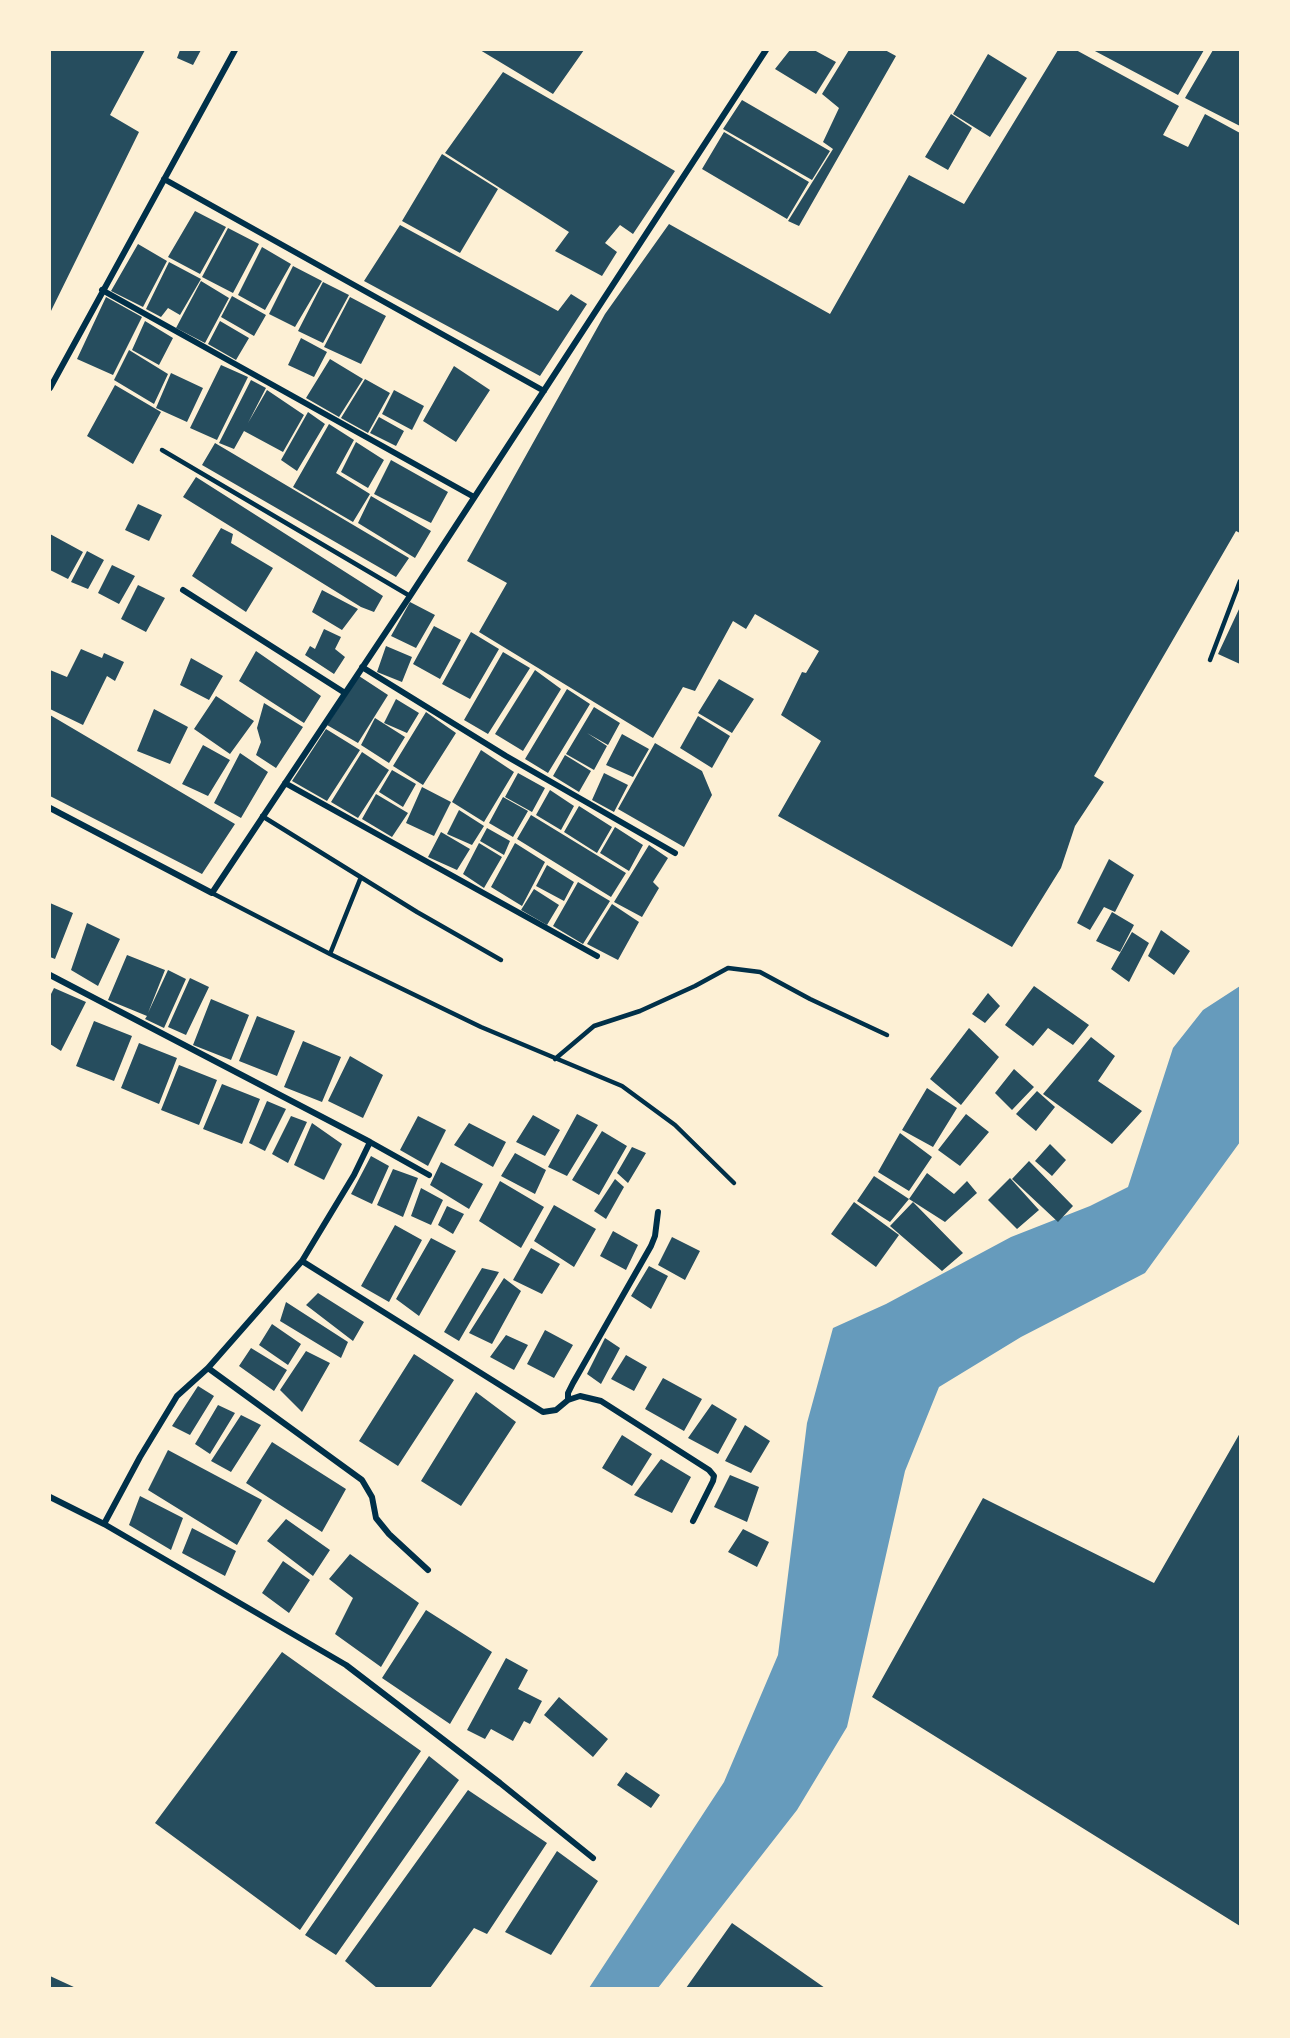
<!DOCTYPE html>
<html>
<head>
<meta charset="utf-8">
<style>
	body { margin:0 }
	#map { position:relative; width:1290px; height:2038px; overflow:hidden; background:#fdf0d5; font-family:"Source Serif 4",serif }
	canvas { display:block }
	.frame { position:absolute; inset:0; border:51px solid #fdf0d5; pointer-events:none }
</style>
</head>
<body>
<div id="map">
<canvas width="1290" height="2038"></canvas>
<div class="frame"></div>
</div>
<script>
const ctx = document.querySelector('canvas').getContext('2d');
ctx.lineJoin = 'round';
function fill(path, color) { ctx.fillStyle = color; ctx.fill(path, 'evenodd'); }
const toPath = rows => new Path2D(rows.map(r => 'M' + r).join(''));
function trace(path, color, width, dash) { ctx.strokeStyle = color; ctx.lineWidth = width; ctx.lineCap = dash ? 'butt' : 'round'; ctx.setLineDash(dash || []); ctx.stroke(path); }
fill(toPath([
	[1240,986,1240,1142,1145,1273,1021,1337,939,1387,905,1471,847,1727,797,1810,658,1988,589,1988,724,1782,778,1655,807,1423,833,1328,886,1304,1011,1237,1090,1206,1128,1187,1173,1048,1203,1010]
]), '#669bbc');
fill(toPath([
	[50,50,145,50,110,115,139,132,50,313],
	[180,50,201,50,193,65,177,58],
	[480,50,584,50,553,94],
	[790,50,814,50,836,62,816,94,775,69],
	[849,50,885,50,896,56,799,226,788,221,833,149,823,142,839,108,822,94],
	[1058,50,1076,50,1179,106,1163,135,1188,147,1205,114,1240,133,1240,533,1236,531,1094,776,1104,782,1075,826,1061,868,1012,947,778,816,821,741,781,715,802,672,806,673,819,651,755,614,746,629,733,621,695,691,683,687,653,738,479,632,507,583,467,561,605,314,669,224,830,314,909,175,964,204],
	[1093,50,1204,50,1178,95],
	[1213,50,1240,50,1240,126,1185,98],
	[988,54,1027,78,990,137,953,114],
	[503,72,675,171,633,234,620,225,605,243,617,252,602,276,555,251,569,232,445,153],
	[742,100,830,151,812,180,723,129],
	[951,114,972,128,948,170,925,157],
	[724,132,809,182,787,219,702,169],
	[442,154,498,189,460,253,402,221],
	[195,211,226,227,200,274,168,257],
	[400,225,558,311,571,294,587,304,540,376,364,281],
	[228,228,259,244,233,293,202,277],
	[138,244,167,261,143,307,111,291],
	[262,247,291,264,265,310,238,295],
	[169,262,201,279,180,315,168,308,161,317,146,309],
	[293,266,322,281,295,327,269,314],
	[201,281,229,298,205,343,176,328],
	[323,282,349,295,323,343,298,331],
	[232,296,266,315,254,336,221,317],
	[106,297,142,317,113,375,77,359],
	[350,297,386,316,361,364,324,347],
	[145,321,173,338,159,365,132,350],
	[220,321,249,338,236,360,208,344],
	[301,338,327,352,314,377,288,365],
	[129,350,168,374,154,404,114,380],
	[330,359,363,379,339,417,306,398],
	[221,365,248,377,217,440,190,428],
	[454,366,490,390,456,442,423,421],
	[171,373,203,388,187,422,156,408],
	[365,379,390,393,368,433,341,418],
	[251,380,266,388,248,423,267,390,304,415,283,452,244,431,234,449,219,443],
	[115,385,161,412,133,464,87,436],
	[394,390,424,406,412,430,382,414],
	[308,412,325,424,297,471,281,460],
	[379,417,404,431,396,446,370,433],
	[329,424,354,440,336,473,370,494,353,522,293,487],
	[356,442,384,460,368,488,341,472],
	[215,443,409,558,396,577,202,465],
	[391,460,448,492,431,523,374,494],
	[196,477,383,596,374,612,361,607,183,497],
	[371,496,431,531,415,558,358,523],
	[138,504,162,515,149,541,125,530],
	[221,528,233,534,231,543,273,568,246,612,192,576],
	[50,534,83,552,68,579,50,570],
	[87,551,104,560,88,589,71,582],
	[112,565,135,576,119,604,98,593],
	[138,585,165,598,146,632,121,619],
	[322,590,358,609,342,630,312,612],
	[410,602,435,615,416,648,391,636],
	[1240,607,1240,664,1218,654],
	[434,626,461,640,440,679,413,664],
	[324,629,341,637,335,649,345,657,334,674,305,655,310,646,315,649],
	[471,632,499,649,470,699,442,684],
	[386,646,412,657,402,682,377,672],
	[81,649,102,658,104,653,124,662,115,681,107,676,83,725,50,709,50,670,67,677],
	[256,651,321,696,304,723,239,681],
	[503,652,530,668,488,734,464,720],
	[191,658,223,676,209,700,180,685],
	[535,670,561,689,523,751,495,734],
	[359,676,388,695,358,743,327,725],
	[719,679,754,699,732,733,698,713],
	[567,689,590,704,548,773,525,759],
	[216,696,254,721,230,754,194,729],
	[396,699,419,713,407,733,384,723],
	[264,703,303,727,276,768,256,755,261,742,257,728],
	[594,707,620,723,608,745,587,733,607,746,594,770,566,754],
	[154,709,188,727,170,764,137,751],
	[426,712,456,733,423,785,393,766],
	[50,715,235,824,202,874,50,796],
	[698,716,730,736,712,768,680,748],
	[375,718,405,737,389,763,361,745],
	[326,729,360,750,327,801,292,781],
	[622,734,649,749,633,777,606,765],
	[655,743,702,771,712,795,684,847,618,809],
	[203,745,230,760,208,796,182,784],
	[481,750,514,772,484,822,452,802],
	[362,752,389,770,358,818,331,802],
	[240,753,268,772,241,818,214,803],
	[565,755,591,771,579,792,553,776],
	[392,770,416,784,403,807,379,792],
	[518,773,545,788,532,812,505,797],
	[604,773,628,785,614,812,592,800],
	[422,787,451,802,434,836,406,823],
	[550,790,574,806,561,830,536,815],
	[376,794,408,813,392,837,362,819],
	[503,797,528,811,513,837,489,823],
	[579,806,612,827,597,853,564,832],
	[459,810,484,826,472,845,447,834],
	[531,815,626,873,611,897,517,839],
	[615,827,643,845,629,871,600,853],
	[487,828,510,841,504,855,480,841],
	[441,832,470,849,457,870,428,857],
	[479,843,502,857,484,888,463,874],
	[515,843,545,862,522,906,491,887],
	[649,845,668,858,653,882,659,888,642,917,614,902],
	[1109,859,1134,875,1115,912,1104,907,1090,930,1077,923],
	[547,865,574,882,564,901,536,886],
	[578,882,610,901,583,944,553,926],
	[534,889,559,905,547,925,521,910],
	[50,903,73,913,55,959,50,957],
	[612,904,639,922,618,960,587,944],
	[1112,912,1134,925,1120,952,1096,941],
	[87,923,120,939,98,986,71,970],
	[1161,930,1190,951,1174,975,1148,956],
	[1132,932,1149,943,1129,982,1111,969],
	[127,955,165,970,148,1013,168,970,186,979,164,1028,145,1019,147,1016,108,1000],
	[190,978,209,987,186,1035,168,1027],
	[1034,986,1089,1025,1073,1045,1048,1028,1033,1046,1005,1025],
	[54,988,86,1002,61,1051,50,1044,50,996],
	[988,993,1000,1006,985,1023,972,1014],
	[211,999,249,1015,231,1060,193,1045],
	[257,1016,295,1031,277,1076,239,1061],
	[94,1021,132,1036,114,1081,76,1066],
	[969,1028,999,1057,961,1105,930,1079],
	[1091,1037,1115,1056,1098,1081,1142,1111,1112,1144,1043,1094],
	[303,1041,341,1057,322,1102,284,1087],
	[139,1043,177,1058,159,1104,121,1088],
	[350,1056,383,1075,363,1118,328,1101],
	[179,1065,217,1080,199,1125,161,1110],
	[1014,1069,1034,1087,1012,1110,995,1093],
	[222,1084,260,1099,242,1144,203,1129],
	[927,1088,957,1108,933,1147,902,1130],
	[1037,1091,1055,1107,1036,1131,1016,1114],
	[267,1101,286,1109,265,1151,249,1143],
	[577,1114,598,1125,567,1176,548,1167],
	[966,1114,989,1132,960,1166,938,1150],
	[533,1115,560,1130,545,1156,516,1142],
	[291,1116,307,1122,288,1163,272,1154],
	[418,1116,446,1130,428,1166,400,1150],
	[312,1123,342,1144,324,1180,294,1165],
	[469,1123,506,1142,493,1167,454,1145],
	[602,1131,627,1146,599,1195,572,1180],
	[900,1133,932,1157,909,1191,878,1172],
	[1050,1144,1066,1160,1052,1176,1035,1161],
	[632,1147,646,1153,628,1183,617,1173],
	[515,1153,546,1170,535,1194,501,1176],
	[371,1156,389,1166,372,1204,351,1194],
	[1029,1161,1073,1206,1058,1222,1012,1179],
	[441,1162,483,1184,469,1209,430,1185],
	[393,1169,418,1178,403,1217,377,1205],
	[927,1173,954,1194,967,1181,977,1193,945,1222,909,1199],
	[874,1176,909,1199,890,1222,857,1201],
	[1010,1178,1039,1210,1017,1229,988,1200],
	[615,1179,624,1187,606,1219,594,1211],
	[500,1181,544,1207,521,1248,479,1221],
	[421,1188,443,1200,431,1225,411,1216],
	[854,1202,899,1235,876,1267,831,1234],
	[913,1202,963,1253,942,1271,890,1226],
	[554,1205,596,1229,574,1267,534,1241],
	[447,1206,464,1214,453,1234,438,1225],
	[395,1225,422,1240,389,1302,361,1286],
	[613,1231,638,1245,626,1270,600,1256],
	[672,1237,700,1251,685,1280,658,1265],
	[431,1238,456,1251,419,1316,396,1299],
	[531,1248,560,1264,542,1294,513,1280],
	[649,1266,668,1276,651,1309,631,1296],
	[482,1268,499,1272,459,1341,444,1332],
	[504,1278,521,1291,492,1344,469,1333],
	[318,1293,364,1322,353,1341,306,1305],
	[286,1302,348,1342,341,1358,280,1321],
	[272,1324,301,1344,288,1365,259,1345],
	[545,1330,573,1345,554,1378,527,1364],
	[506,1335,528,1345,514,1370,490,1357],
	[605,1338,620,1348,601,1384,587,1374],
	[251,1348,287,1370,274,1391,239,1366],
	[306,1351,330,1363,302,1412,280,1390],
	[414,1354,454,1380,398,1466,359,1441],
	[626,1355,647,1367,634,1391,611,1379],
	[663,1378,702,1399,684,1431,645,1409],
	[198,1386,214,1396,190,1435,172,1426],
	[476,1392,516,1422,461,1506,421,1481],
	[712,1404,737,1419,718,1454,688,1438],
	[218,1405,235,1413,210,1454,195,1444],
	[241,1415,261,1425,231,1472,211,1461],
	[745,1425,770,1441,751,1473,725,1461],
	[1240,1433,1240,1926,872,1697,983,1498,1154,1583],
	[622,1435,652,1454,632,1486,602,1468],
	[272,1442,346,1489,322,1532,246,1483],
	[168,1450,262,1500,237,1545,148,1490],
	[661,1459,691,1477,672,1513,634,1495],
	[730,1475,759,1487,747,1522,714,1507],
	[140,1496,183,1518,171,1550,129,1525],
	[286,1519,330,1550,313,1576,267,1541],
	[192,1528,236,1551,225,1576,182,1553],
	[743,1529,769,1542,757,1567,728,1552],
	[350,1554,419,1603,381,1667,335,1634,353,1598,329,1579],
	[283,1561,310,1580,289,1613,262,1593],
	[426,1610,492,1652,450,1724,382,1678],
	[282,1652,421,1751,300,1930,155,1823],
	[506,1658,528,1670,518,1689,542,1701,530,1724,524,1721,513,1741,491,1729,485,1739,467,1730],
	[559,1697,608,1739,593,1757,544,1715],
	[429,1756,459,1780,336,1955,305,1935],
	[626,1772,660,1795,651,1808,617,1785],
	[468,1790,547,1843,487,1934,474,1928,430,1988,377,1988,345,1961],
	[557,1851,598,1881,551,1955,505,1932],
	[732,1923,825,1988,686,1988],
	[50,1976,76,1988,50,1988]
]), '#264d5e');
trace(toPath([
	[162,450,410,596],
	[1210,660,1240,581],
	[262,816,417,912,501,960],
	[361,877,330,954,481,1027,622,1086,675,1125,734,1183],
	[212,893,330,954],
	[555,1059,594,1026,640,1011,695,986,728,968,760,972,810,999,887,1035]
]), '#003049', 4.5);
trace(toPath([
	[164,179,544,391],
	[102,290,474,497],
	[50,388,235,50],
	[183,590,345,693],
	[362,667,506,756,675,853],
	[285,783,597,956],
	[50,808,212,893,410,596,766,50],
	[50,975,370,1142,429,1175],
	[302,1261,543,1412,556,1410,568,1400,580,1396,601,1401,709,1470,714,1476,713,1481,693,1521],
	[208,1368,362,1480,372,1497,376,1518,389,1534,428,1570],
	[568,1400,568,1393,573,1383,651,1246,655,1236,658,1212],
	[50,1497,104,1524,346,1665,500,1783,593,1858],
	[104,1524,140,1457,177,1396,208,1368,302,1261,354,1175,370,1142]
]), '#003049', 6);
</script>
</body>
</html>
